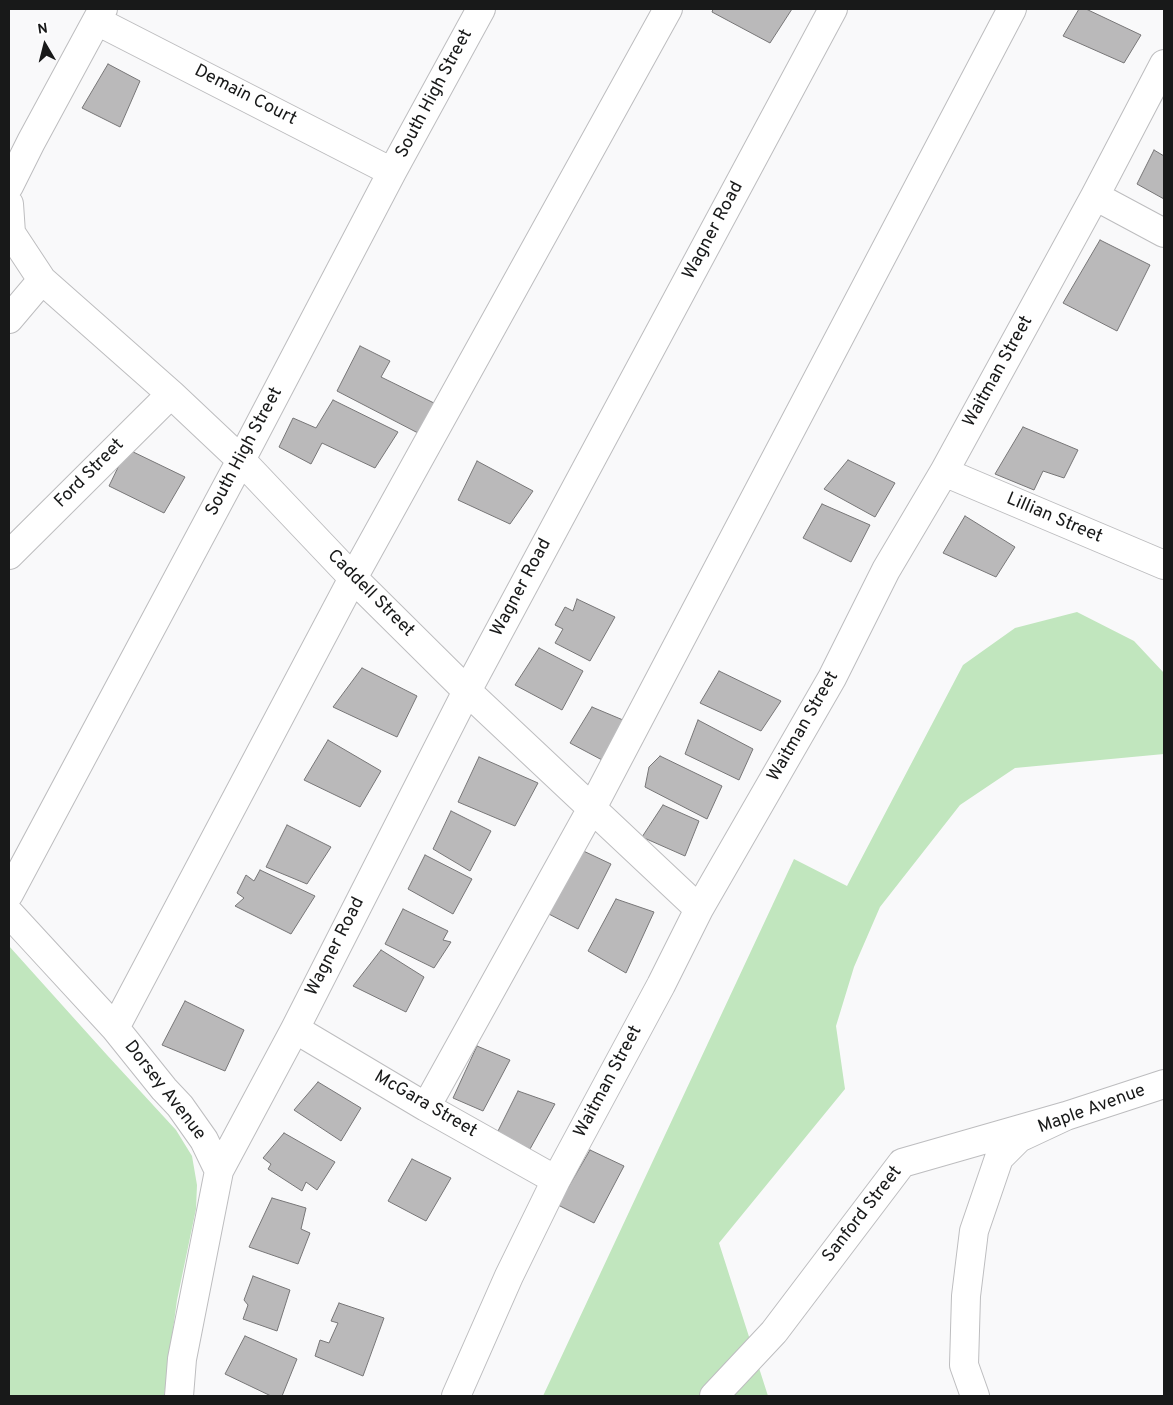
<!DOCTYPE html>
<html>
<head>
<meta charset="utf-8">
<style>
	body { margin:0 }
	#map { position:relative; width:1173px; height:1405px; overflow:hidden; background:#f9f9fa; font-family:Overpass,sans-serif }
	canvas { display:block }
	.frame { position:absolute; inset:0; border:10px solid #181919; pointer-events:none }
	.north { position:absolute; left:20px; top:20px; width:50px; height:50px; -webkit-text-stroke:4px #fff; paint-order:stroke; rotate:352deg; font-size:14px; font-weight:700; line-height:20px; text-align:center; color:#181919 }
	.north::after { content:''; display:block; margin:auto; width:18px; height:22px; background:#181919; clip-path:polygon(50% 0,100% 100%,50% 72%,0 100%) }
</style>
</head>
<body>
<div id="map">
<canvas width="1173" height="1405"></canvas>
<div class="frame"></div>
<div class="north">N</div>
</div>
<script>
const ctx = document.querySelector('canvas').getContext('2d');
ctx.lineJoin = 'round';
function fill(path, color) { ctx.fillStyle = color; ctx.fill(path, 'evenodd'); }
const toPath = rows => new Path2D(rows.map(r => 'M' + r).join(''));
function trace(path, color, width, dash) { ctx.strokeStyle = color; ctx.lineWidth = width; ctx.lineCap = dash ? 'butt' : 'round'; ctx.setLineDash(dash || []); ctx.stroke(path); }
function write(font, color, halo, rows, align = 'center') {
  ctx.font = font + ' Overpass,sans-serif'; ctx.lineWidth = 4.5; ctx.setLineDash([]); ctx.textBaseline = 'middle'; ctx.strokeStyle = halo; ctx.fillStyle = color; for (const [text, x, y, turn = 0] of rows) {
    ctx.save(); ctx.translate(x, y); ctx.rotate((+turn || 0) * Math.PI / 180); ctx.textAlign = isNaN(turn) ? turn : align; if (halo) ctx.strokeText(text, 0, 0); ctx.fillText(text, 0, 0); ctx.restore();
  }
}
fill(toPath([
	[1077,612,1134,641,1164,673,1164,754,1015,768,960,805,880,907,854,967,836,1026,845,1089,719,1243,768,1396,543,1396,794,859,847,886,963,665,1015,628],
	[9,946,107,1055,176,1130,192,1156,197,1185,196,1209,177,1300,164,1396,9,1396]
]), '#c1e6be');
const building = toPath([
	[713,9,792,9,770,43,712,12,713,9],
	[1079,9,1086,9,1141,35,1124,63,1063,36,1079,9],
	[108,64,140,81,120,127,82,108,108,64],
	[1154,150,1164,156,1164,199,1137,184,1154,150],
	[1100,240,1150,265,1117,331,1063,303,1100,240],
	[360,346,390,361,381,377,438,405,418,433,337,391,360,346],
	[333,400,398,432,375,468,322,443,311,464,279,447,293,418,316,428,333,400],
	[1023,427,1078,450,1064,478,1043,471,1034,490,995,474,1023,427],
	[127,449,185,477,164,513,109,486,127,449],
	[848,460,895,483,875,517,824,489,848,460],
	[477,461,533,491,510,524,458,500,477,461],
	[822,504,870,525,851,562,803,538,822,504],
	[965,516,1015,547,996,577,943,553,965,516],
	[577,599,615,617,590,661,555,643,563,629,555,625,565,607,573,611,577,599],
	[539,648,583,671,562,710,515,685,539,648],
	[362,668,417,696,397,737,333,707,362,668],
	[719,671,781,701,761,731,700,703,719,671],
	[592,707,623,720,604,761,570,743,592,707],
	[698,720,753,749,739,780,685,754,698,720],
	[328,740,381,771,360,807,304,780,328,740],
	[660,756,722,786,707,819,645,787,649,767,660,756],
	[479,757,538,783,515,826,458,802,479,757],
	[663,805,699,821,685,856,642,837,663,805],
	[451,811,491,831,470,871,433,849,451,811],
	[287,825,331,847,307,884,266,867,287,825],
	[577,848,611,864,578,929,543,911,577,848],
	[425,855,472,879,453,914,408,889,425,855],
	[260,870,315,896,291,934,235,906,244,898,237,893,246,875,254,881,260,870],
	[616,899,654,912,626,973,588,951,616,899],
	[403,909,448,931,443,940,451,942,434,968,385,944,403,909],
	[381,950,424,977,406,1012,353,986,381,950],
	[185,1001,244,1030,225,1071,162,1045,185,1001],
	[477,1046,510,1060,483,1111,453,1098,477,1046],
	[318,1082,361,1108,341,1141,294,1110,318,1082],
	[518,1091,555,1104,530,1149,497,1133,518,1091],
	[284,1133,335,1162,317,1190,306,1182,302,1191,268,1169,271,1164,263,1158,284,1133],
	[590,1150,624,1166,594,1223,558,1205,590,1150],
	[412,1159,451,1178,426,1221,388,1201,412,1159],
	[272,1198,306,1208,301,1229,310,1233,298,1264,249,1247,272,1198],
	[253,1276,290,1290,277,1331,243,1319,248,1305,244,1300,253,1276],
	[339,1303,384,1318,363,1376,315,1356,320,1340,329,1343,338,1323,331,1321,339,1303],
	[245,1336,297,1359,282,1396,271,1396,225,1374,245,1336]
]);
fill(building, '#bab9ba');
trace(building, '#777677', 1);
const minor = toPath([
	[97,21,392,172],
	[9,186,31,142,103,9],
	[1095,196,1164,233],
	[9,204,11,233,42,280,171,394,241,460,353,578,467,691,699,909],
	[9,319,42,280],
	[944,472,1164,565],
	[9,555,171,394],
	[9,894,241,460,392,172,481,9],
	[9,913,115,1028,164,1089,180,1106,204,1140,219,1171,182,1359,179,1396],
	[115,1028,353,578,668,9],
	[295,1029,426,1107,556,1180],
	[426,1107,592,808,1012,9],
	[219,1171,295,1029,467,691,833,9],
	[456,1396,509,1276,556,1180,661,985,699,909,832,678,886,570,944,472,1095,196,1164,64],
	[714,1396,774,1332,902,1163,1066,1116],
	[975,1396,964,1365,966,1296,974,1231,999,1158,1019,1138,1066,1116,1164,1084]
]);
trace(minor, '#bdbdbf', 30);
trace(minor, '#fff', 28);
write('18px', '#181919', '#fff', [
	["South High Street",435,94,-62],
	["Demain Court",245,96,27],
	["Wagner Road",714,231,-62],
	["Waitman Street",999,372,-61],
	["South High Street",245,452,-62],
	["Ford Street",90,474,-45],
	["Lillian Street",1054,519,23],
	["Wagner Road",522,588,-62],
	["Caddell Street",370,594,45],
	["Waitman Street",804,727,-60],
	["Wagner Road",336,947,-63],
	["Waitman Street",609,1082,-62],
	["Dorsey Avenue",164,1091,52],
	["McGara Street",425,1105,30],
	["Maple Avenue",1092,1110,-20],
	["Sanford Street",863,1215,-52]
]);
</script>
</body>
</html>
